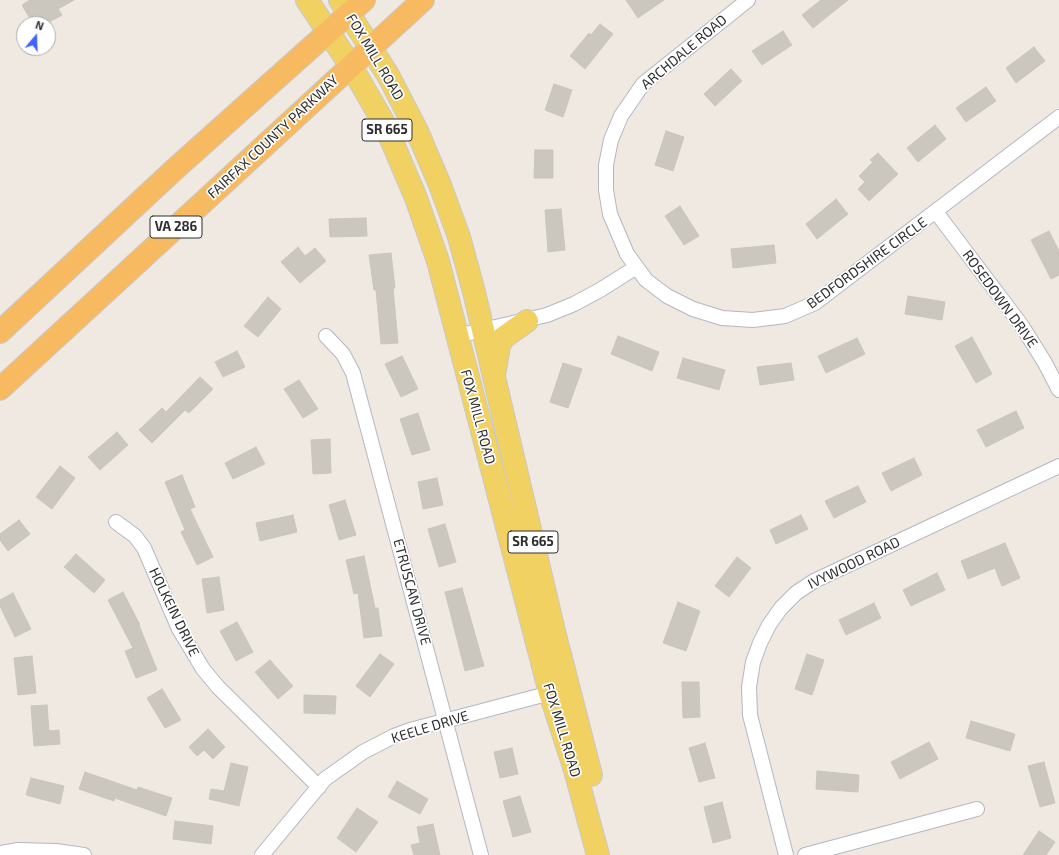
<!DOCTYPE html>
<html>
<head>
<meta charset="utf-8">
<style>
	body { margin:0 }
	#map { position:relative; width:1059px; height:855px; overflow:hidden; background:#efe9e1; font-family:"Exo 2",sans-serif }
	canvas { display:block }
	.north { position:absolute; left:16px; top:16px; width:40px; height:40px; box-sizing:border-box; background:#fff; border:1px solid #ababab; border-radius:50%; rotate:19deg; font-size:11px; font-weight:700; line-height:16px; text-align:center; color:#2e2e2e }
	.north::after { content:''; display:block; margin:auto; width:14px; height:18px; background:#4264fb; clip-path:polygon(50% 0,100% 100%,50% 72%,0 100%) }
</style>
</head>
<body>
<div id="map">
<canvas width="1059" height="855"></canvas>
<div class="north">N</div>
</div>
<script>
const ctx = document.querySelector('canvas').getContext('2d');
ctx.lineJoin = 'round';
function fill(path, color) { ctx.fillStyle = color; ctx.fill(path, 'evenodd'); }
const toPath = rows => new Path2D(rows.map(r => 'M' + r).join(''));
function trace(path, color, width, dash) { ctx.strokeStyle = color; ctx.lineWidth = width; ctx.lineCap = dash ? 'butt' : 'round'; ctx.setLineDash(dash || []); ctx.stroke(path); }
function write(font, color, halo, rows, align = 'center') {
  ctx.font = font + ' "Exo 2",sans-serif'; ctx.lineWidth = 3.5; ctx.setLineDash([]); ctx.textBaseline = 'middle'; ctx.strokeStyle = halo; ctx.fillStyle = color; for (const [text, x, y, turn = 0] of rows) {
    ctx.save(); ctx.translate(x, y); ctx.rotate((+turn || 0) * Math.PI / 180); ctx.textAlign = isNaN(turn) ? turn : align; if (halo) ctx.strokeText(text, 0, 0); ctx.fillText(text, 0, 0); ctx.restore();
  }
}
const building = toPath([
	[30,0,74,0,58,9,62,15,46,24,33,24,22,5,30,0],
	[626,0,664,0,638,18,626,0],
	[821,0,848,0,813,28,802,15,821,0],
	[600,24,613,34,585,69,570,56,589,33,591,35,600,24],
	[783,31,792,45,762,65,752,51,783,31],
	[1034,47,1045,61,1016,83,1006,68,1034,47],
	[731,69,742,81,715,106,704,94,731,69],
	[554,84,572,90,563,117,545,110,554,84],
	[986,87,996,101,966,122,956,108,986,87],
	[935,125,946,139,918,162,907,148,935,125],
	[666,131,684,137,673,171,655,165,666,131],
	[535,150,553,150,553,178,534,178,535,150],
	[878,153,898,174,869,201,858,189,865,182,859,176,873,162,870,160,878,153],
	[836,199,848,214,817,239,806,224,836,199],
	[680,206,699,236,684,245,665,216,680,206],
	[561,209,565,250,548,252,545,210,561,209],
	[366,218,367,236,330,237,329,219,366,218],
	[1049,231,1059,251,1059,275,1051,279,1031,240,1049,231],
	[774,245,776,263,733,268,731,249,774,245],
	[298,247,305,256,315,248,326,261,300,283,281,262,298,247],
	[391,253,395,288,393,288,398,343,381,344,376,290,374,290,369,255,391,253],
	[908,296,945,302,942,320,905,314,908,296],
	[268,297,281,309,258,337,244,326,268,297],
	[618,336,659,352,652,371,611,354,618,336],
	[972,337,992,374,976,383,955,346,972,337],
	[857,338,865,354,826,373,818,356,857,338],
	[237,351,245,367,223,377,215,362,237,351],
	[402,356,418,389,401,397,385,364,402,356],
	[683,358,725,370,719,390,677,378,683,358],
	[563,363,582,369,568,408,550,402,563,363],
	[791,363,794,380,760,385,757,367,791,363],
	[200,377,213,389,189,413,185,410,152,443,139,430,162,408,166,412,200,377],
	[299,380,318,409,303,418,284,389,299,380],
	[1016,411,1024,428,986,447,977,430,1016,411],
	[418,413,430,450,412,455,400,419,418,413],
	[117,432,128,445,100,470,88,457,117,432],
	[330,439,331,473,313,474,311,440,330,439],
	[256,447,265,464,233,479,225,463,256,447],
	[914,458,922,475,891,491,882,473,914,458],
	[60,466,75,478,52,509,36,497,60,466],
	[182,475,195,507,190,509,213,557,197,565,181,532,185,530,165,482,182,475],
	[437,478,443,505,423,509,418,482,437,478],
	[858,486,866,502,834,518,825,501,858,486],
	[345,500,356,535,339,540,329,505,345,500],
	[293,515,297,532,260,541,256,523,293,515],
	[801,515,808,529,776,544,770,530,801,515],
	[19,520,30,534,8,551,0,540,0,534,19,520],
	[445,524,456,562,439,567,428,529,445,524],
	[1005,543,1020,578,1002,586,995,568,968,579,961,561,1005,543],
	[76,554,105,580,94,593,64,567,76,554],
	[364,556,375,608,378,608,382,636,364,638,358,593,354,594,346,560,364,556],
	[737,557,751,568,729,597,715,586,737,557],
	[937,573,945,590,911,606,903,590,937,573],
	[219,577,224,610,207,613,202,579,219,577],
	[462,588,484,666,465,671,445,592,462,588],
	[123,592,140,625,139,625,157,670,136,678,125,651,133,648,108,600,123,592],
	[13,593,31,629,15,637,0,606,0,600,13,593],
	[678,602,700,611,686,651,663,643,678,602],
	[874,603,881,618,846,635,839,620,874,603],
	[237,622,253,652,236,661,220,631,237,622],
	[380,654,394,664,370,697,356,686,380,654],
	[807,654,824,660,812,695,795,689,807,654],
	[32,656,36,693,18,695,14,658,32,656],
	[270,660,293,686,278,699,255,672,270,660],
	[682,682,699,682,700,717,683,718,682,682],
	[162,689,181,720,165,728,147,698,162,689],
	[304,695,336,696,335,714,304,713,304,695],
	[47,705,49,731,59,730,60,744,34,746,31,706,47,705],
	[971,721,1015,734,1010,751,966,738,971,721],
	[208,729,225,747,213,759,204,750,197,756,189,747,208,729],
	[929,742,938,759,900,779,891,762,929,742],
	[705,743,715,778,699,782,689,748,705,743],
	[512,748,518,774,500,778,494,752,512,748],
	[1044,762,1055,803,1040,807,1028,766,1044,762],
	[231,763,248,767,239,806,209,799,211,789,224,791,231,763],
	[817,771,859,775,858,792,816,789,817,771],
	[85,772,137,790,138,787,172,798,166,816,115,798,114,801,79,789,85,772],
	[31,778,64,786,60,804,26,795,31,778],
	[397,781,428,799,420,814,388,797,397,781],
	[520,796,531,832,513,837,503,801,520,796],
	[722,802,731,838,713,843,704,807,722,802],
	[357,808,378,822,356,852,337,838,357,808],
	[175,821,213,826,211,844,173,839,175,821],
	[433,824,440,855,414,855,411,845,420,843,417,827,433,824],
	[1039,831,1055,842,1046,855,1023,855,1039,831]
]);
fill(building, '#cbc7bf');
trace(building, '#cbc5ba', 1);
const minor = toPath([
	[748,0,643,84,621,116,611,140,606,165,606,190,610,214,627,254,646,280,667,296,693,309,722,318,753,320,785,316,815,303,1059,117],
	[936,212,1022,326,1045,363,1059,390],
	[326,336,343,354,353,373,481,855],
	[457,336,547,315,574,304,600,290,635,268],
	[116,522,135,536,144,548,179,629,203,669,218,687,319,787],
	[0,853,18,850,56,851,84,855],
	[262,855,325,779,363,752,394,736,410,730,558,691],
	[786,855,750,715,749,687,753,662,760,643,769,625,781,608,796,593,814,581,1059,466],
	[805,855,977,809]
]);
const primary = toPath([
	[307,0,351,66,385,125,416,198,438,261,550,693,575,770,598,855],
	[340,0,388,75,417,131,440,185,459,237,474,292,554,631,591,775],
	[495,370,499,346,503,338,527,321]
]);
const trunk = toPath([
	[0,332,175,169,364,0],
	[0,389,423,0]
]);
trace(minor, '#b4b7c1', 16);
trace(primary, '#c9c9c9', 24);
trace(trunk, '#c9c9c9', 24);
trace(minor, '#fff', 14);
trace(primary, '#f2d163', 22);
trace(trunk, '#f8ba60', 22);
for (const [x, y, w] of [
	[387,130,50],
	[176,227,52],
	[533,542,50]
]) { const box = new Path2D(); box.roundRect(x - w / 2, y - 11, w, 22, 3); ctx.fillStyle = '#fff'; ctx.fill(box); trace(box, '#2e2e2e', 1); }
write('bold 13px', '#2e2e2e', null, [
	["SR 665",387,130],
	["VA 286",176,227],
	["SR 665",533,542]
]);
write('14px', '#2e2e2e', '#fff', [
	["ARCHDALE ROAD",684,52,-40],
	["FOX MILL ROAD",375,57,59],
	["FAIRFAX COUNTY PARKWAY",273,137,-43],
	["BEDFORDSHIRE CIRCLE",867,263,-36],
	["ROSEDOWN DRIVE",1000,299,54],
	["FOX MILL ROAD",478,417,75],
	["IVYWOOD ROAD",854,563,-26],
	["ETRUSCAN DRIVE",412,592,75],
	["HOLKEIN DRIVE",174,612,64],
	["KEELE DRIVE",430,727,-17],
	["FOX MILL ROAD",562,730,73]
]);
</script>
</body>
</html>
